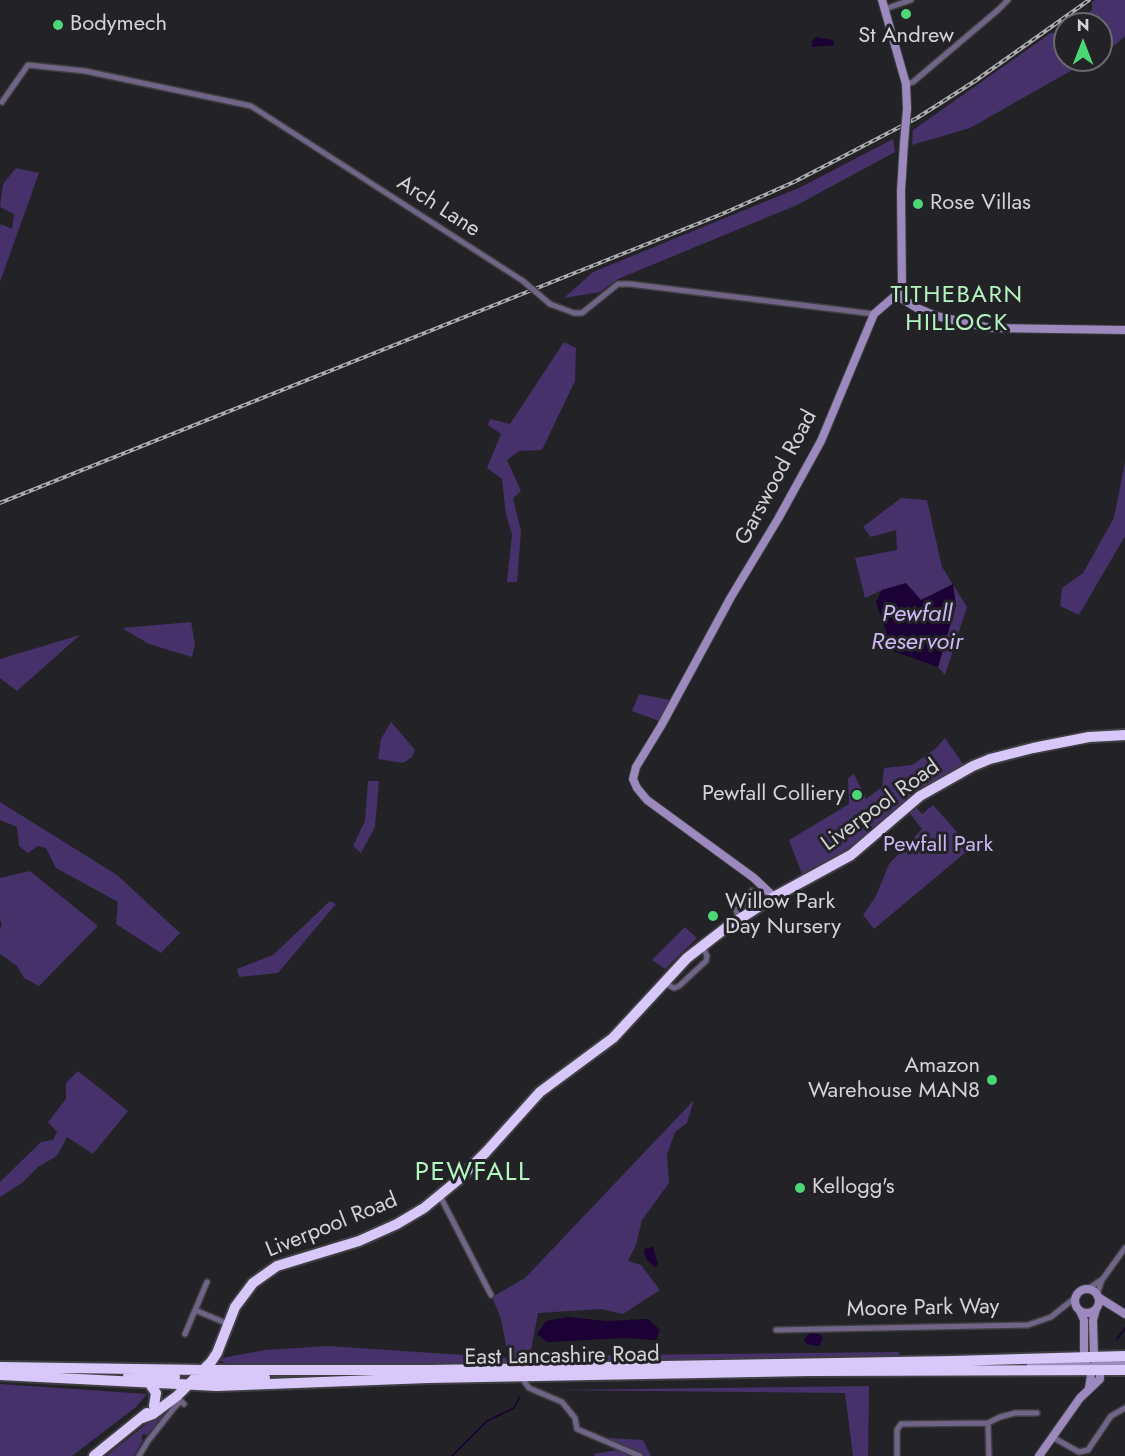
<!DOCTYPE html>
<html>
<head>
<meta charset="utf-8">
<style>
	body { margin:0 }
	#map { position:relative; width:1125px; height:1456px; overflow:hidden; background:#232226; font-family:Jost,sans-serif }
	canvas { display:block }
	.north { position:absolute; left:1053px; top:12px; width:60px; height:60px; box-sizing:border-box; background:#232226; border:2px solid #6a696c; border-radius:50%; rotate:0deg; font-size:16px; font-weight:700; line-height:24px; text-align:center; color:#d4d3d6 }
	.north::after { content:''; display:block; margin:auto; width:21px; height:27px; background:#4dd676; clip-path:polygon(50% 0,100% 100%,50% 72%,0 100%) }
</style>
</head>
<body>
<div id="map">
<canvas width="1125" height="1456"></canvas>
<div class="north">N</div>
</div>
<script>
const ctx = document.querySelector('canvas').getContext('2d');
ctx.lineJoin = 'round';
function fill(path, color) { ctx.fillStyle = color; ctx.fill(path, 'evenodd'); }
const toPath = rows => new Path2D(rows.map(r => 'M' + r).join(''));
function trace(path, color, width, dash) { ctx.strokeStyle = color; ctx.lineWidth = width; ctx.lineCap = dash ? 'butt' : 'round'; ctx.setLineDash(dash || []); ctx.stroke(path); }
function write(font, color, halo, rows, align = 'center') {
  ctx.font = font + ' Jost,sans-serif'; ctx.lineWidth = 6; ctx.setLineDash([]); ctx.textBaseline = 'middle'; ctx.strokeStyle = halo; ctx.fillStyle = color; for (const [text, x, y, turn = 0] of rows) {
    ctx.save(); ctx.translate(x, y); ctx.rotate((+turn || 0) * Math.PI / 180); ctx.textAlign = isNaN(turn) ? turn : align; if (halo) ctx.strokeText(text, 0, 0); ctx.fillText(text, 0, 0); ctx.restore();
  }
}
fill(toPath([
	[1095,0,1125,0,1125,36,1115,45,1101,54,1101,24,1071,24,1092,10,1092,2],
	[1065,28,1065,60,1090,60,970,128,912,145,913,130,1051,33,1060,32],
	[893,139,895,152,797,205,618,279,600,292,564,298,593,272,801,187],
	[16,168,39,173,0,282,0,227,1,224,12,229,14,214,0,207,3,184],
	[564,342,576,348,575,381,542,450,519,451,507,460,521,491,513,498,521,531,517,582,507,582,512,534,506,515,502,479,487,468,501,434,488,425,490,419,510,424],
	[1125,462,1125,536,1079,615,1060,606,1062,588,1083,573,1114,518],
	[901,498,927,500,942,567,967,607,945,675,938,667,956,605,952,585,921,600,882,590,865,598,855,558,897,550,896,530,871,537,863,527],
	[191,622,195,644,192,657,149,644,122,628],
	[80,635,17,691,0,678,0,659],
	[639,694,670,700,659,721,632,711],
	[391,722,415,750,412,757,403,763,378,759,381,739],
	[945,738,963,764,907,801,878,829,803,877,789,840,849,804,848,778,854,774,866,799,882,787,884,768,912,765,935,749],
	[368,781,379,781,375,827,361,853,353,846,365,821],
	[0,802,117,875,180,933,161,953,116,924,118,902,56,868,46,848,38,846,28,853,19,846,17,827,0,820],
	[933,805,971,848,874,929,863,915,876,896,889,864,922,829,908,811,915,806,922,814],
	[30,871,98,926,39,986,24,978,17,966,0,954,0,929,2,925,0,919,0,878],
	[330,901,336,904,278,973,239,977,237,969,273,955],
	[685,927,697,938,665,969,652,960],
	[78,1071,128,1111,93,1154,67,1137,57,1156,38,1167,22,1183,0,1197,0,1182,41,1142,53,1140,57,1132,48,1122,66,1099,66,1083],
	[694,1100,687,1123,675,1132,667,1155,669,1183,642,1220,636,1245,628,1261,641,1265,660,1290,623,1314,601,1309,538,1313,530,1356,899,1352,899,1358,511,1365,229,1365,221,1361,222,1358,265,1350,328,1346,509,1358,500,1316,492,1297,525,1278],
	[0,1384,147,1394,136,1407,72,1456,0,1456],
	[869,1386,868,1456,853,1456,845,1393,551,1390],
	[169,1406,170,1408,147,1435,143,1434,141,1438,143,1440,134,1456,106,1456],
	[608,1438,643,1440,651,1456,594,1456,594,1454,617,1450,619,1445]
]), '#47316a');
fill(toPath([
	[816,37,833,40,834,45,812,47,812,41],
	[906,583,921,600,953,584,956,605,938,667,893,651,876,602,882,590],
	[653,1247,658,1264,655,1267,648,1261,644,1254,644,1249],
	[568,1317,606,1321,648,1319,660,1330,656,1340,625,1338,547,1342,537,1334,546,1321],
	[810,1333,819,1334,823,1338,819,1346,806,1344,804,1339]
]), '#1b0135');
trace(toPath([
	[1117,1339,1125,1328],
	[452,1456,487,1421,514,1408,520,1396]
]), '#1b0135', 1.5);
const street = toPath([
	[885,9,911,0],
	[906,84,913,82,998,10,1008,0],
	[2,102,28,65,85,71,251,106,523,281],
	[550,304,574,313,582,313,618,284,630,284,874,314],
	[739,919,736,910,746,902,752,891],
	[664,983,674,988,679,986,706,961,707,956,702,945],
	[440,1196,491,1295],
	[1088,1289,1101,1280],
	[1097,1294,1102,1280,1125,1248],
	[195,1310,228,1324],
	[776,1330,1028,1325,1051,1317,1076,1297],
	[185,1334,207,1282],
	[522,1378,529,1388,562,1402,575,1418,577,1429,640,1456],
	[988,1423,989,1456],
	[1052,1437,1079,1452,1088,1450,1111,1416,1125,1408],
	[139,1456,148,1441,174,1408,181,1401,184,1404],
	[897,1456,897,1430,901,1424,988,1423,1000,1417,1015,1413,1037,1413]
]);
const secondary = toPath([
	[882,0,906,84,907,109],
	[896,295,917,308,936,316,990,328,1125,330],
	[774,897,754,878,647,800,637,788,633,779,636,767,661,726,731,597,778,519,821,441,874,314,896,295,902,287,901,191,904,143],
	'1075 1301a12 12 0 1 1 24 0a12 12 0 1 1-24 0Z',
	[1098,1297,1125,1314],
	[1080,1311,1084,1320,1084,1357,1091,1375,1089,1388],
	[1031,1364,1085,1366],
	[1095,1364,1125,1365],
	[1039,1456,1080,1398,1100,1379,1100,1371,1094,1356,1093,1320,1096,1309]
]);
const highway = toPath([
	[0,1367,204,1370,431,1370,953,1361,1125,1356],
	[198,1370,200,1375,208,1378,265,1378],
	[128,1374,175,1377],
	[0,1375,217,1386,428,1378,809,1371,1125,1370],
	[150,1384,156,1393,154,1406],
	[142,1418,153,1414,177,1396,211,1362,217,1353,235,1307,253,1283,277,1266,359,1241,397,1224,424,1208,458,1180,486,1152,540,1092,613,1038,687,958,727,927,774,897,851,855,920,796,973,766,990,759,1033,748,1089,737,1125,735],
	[94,1456,147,1413]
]);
trace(street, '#3f3e42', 8);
trace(secondary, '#3f3e42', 10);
trace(highway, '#3f3e42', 14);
trace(street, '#706586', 5);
trace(secondary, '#9c8abf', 8);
trace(highway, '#d8c8fa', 10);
const rail = toPath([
	[0,503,722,214,794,182,917,118,975,81,1089,0]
]);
trace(rail, '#acabae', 4);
trace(rail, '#232226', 1.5, [4.5]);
const streetBridge = toPath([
	[523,281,550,304]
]);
const secondaryBridge = toPath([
	[904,143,907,109]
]);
trace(streetBridge, '#3f3e42', 8, []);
trace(secondaryBridge, '#3f3e42', 10, []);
trace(streetBridge, '#706586', 5);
trace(secondaryBridge, '#9c8abf', 8);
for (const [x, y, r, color] of [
	[906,14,6,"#4dd676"],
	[58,25,6,"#4dd676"],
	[918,204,6,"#4dd676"],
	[857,795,6,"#4dd676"],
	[713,916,6,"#4dd676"],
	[992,1080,6,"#4dd676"],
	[800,1188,6,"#4dd676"]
]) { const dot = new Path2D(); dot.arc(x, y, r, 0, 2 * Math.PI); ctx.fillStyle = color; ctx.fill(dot); trace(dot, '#232226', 2); }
write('22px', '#d4d3d6', '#232226', [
	["Bodymech",70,25],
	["St Andrew",906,37,"center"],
	["Rose Villas",930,204],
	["Pewfall Colliery",845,795,"right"],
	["Willow Park",725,903],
	["Day Nursery",725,928],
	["Amazon",980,1067,"right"],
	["Warehouse MAN8",980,1092,"right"],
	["Kellogg's",812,1188]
], 'left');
write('22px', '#d4d3d6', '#232226', [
	["Arch Lane",438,207,33],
	["Garswood Road",777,478,-62],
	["Liverpool Road",881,806,-36],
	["Liverpool Road",332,1226,-22],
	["Moore Park Way",923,1309,-1],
	["East Lancashire Road",562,1357,-1]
]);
write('22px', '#cbb6f4', '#232226', [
	["Pewfall Park",938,846]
]);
ctx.letterSpacing = '1.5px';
write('24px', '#b3f6c0', '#232226', [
	["TITHEBARN",957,296],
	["HILLOCK",957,324]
]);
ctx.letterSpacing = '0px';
write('italic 24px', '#ceb9f8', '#232226', [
	["Pewfall",917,615],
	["Reservoir",917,643]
]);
ctx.letterSpacing = '1.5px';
write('26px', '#b3f6c0', '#232226', [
	["PEWFALL",473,1174]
]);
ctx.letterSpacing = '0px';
</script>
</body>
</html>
